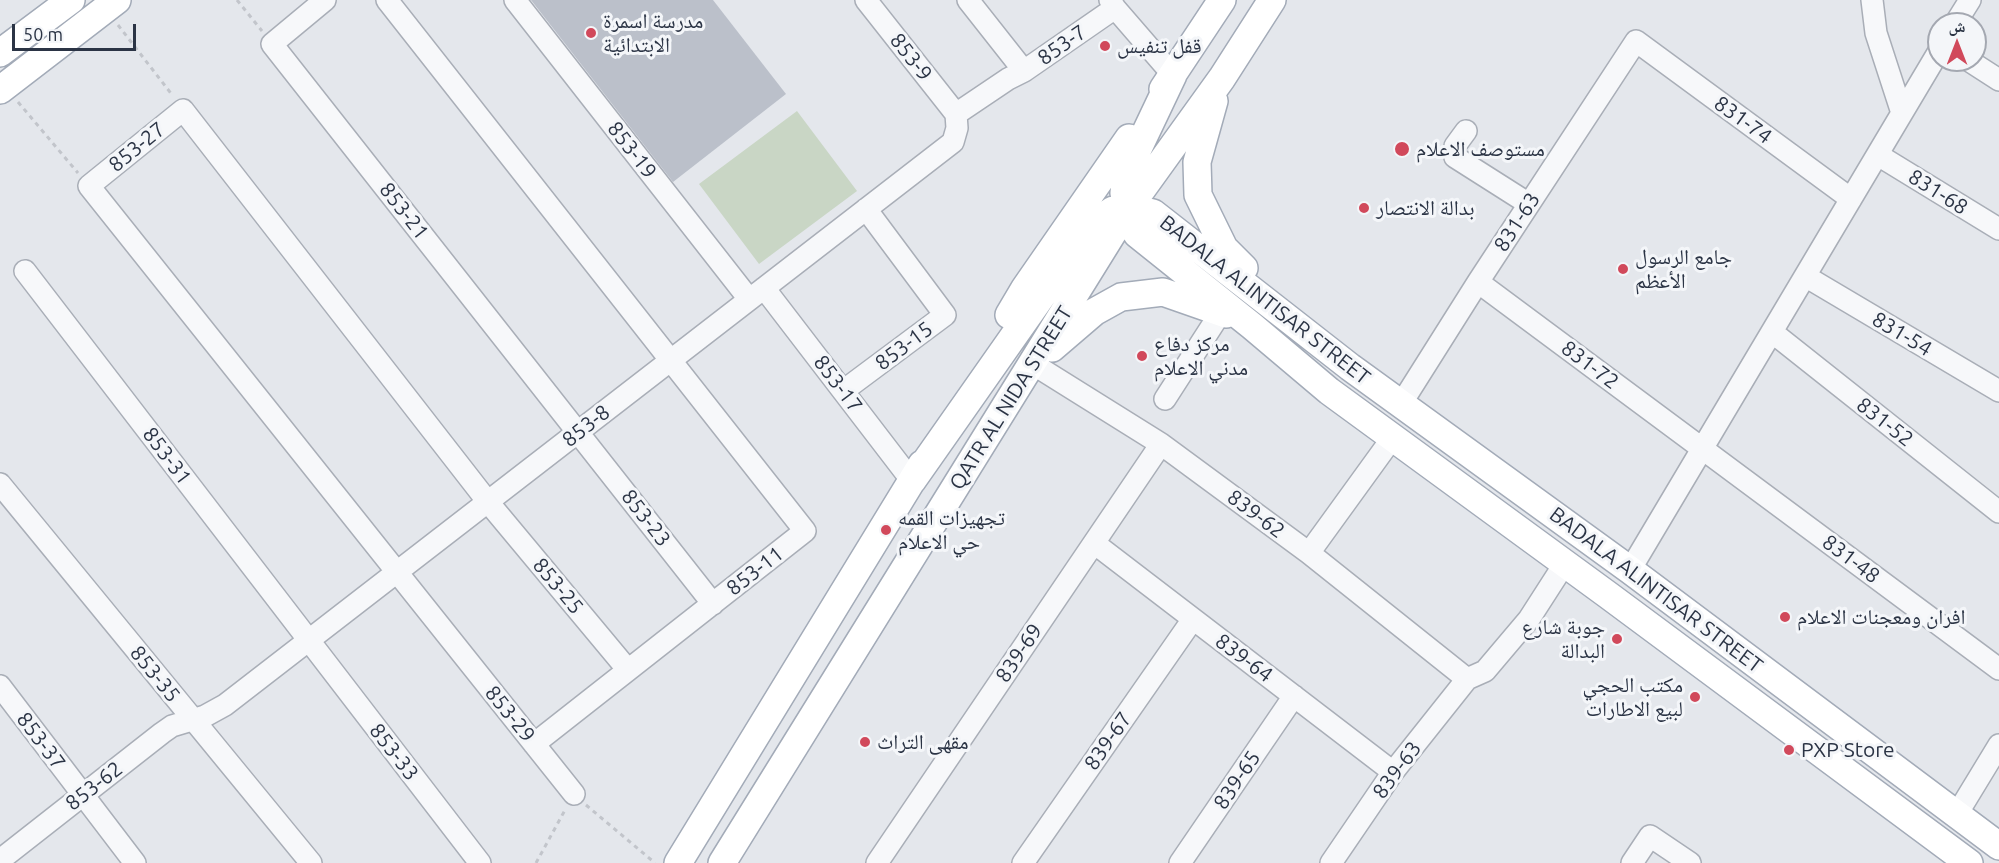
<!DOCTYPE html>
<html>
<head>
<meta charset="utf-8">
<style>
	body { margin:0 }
	#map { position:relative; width:1999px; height:863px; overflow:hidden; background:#e4e7ec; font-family:Ubuntu,"Noto Naskh Arabic",sans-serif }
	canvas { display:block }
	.north { position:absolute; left:1927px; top:12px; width:60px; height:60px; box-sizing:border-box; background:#f4f6f9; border:2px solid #a4a8b1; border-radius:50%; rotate:0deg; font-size:16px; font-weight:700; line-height:24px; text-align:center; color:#2b3445 }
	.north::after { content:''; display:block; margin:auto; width:21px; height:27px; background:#d1495b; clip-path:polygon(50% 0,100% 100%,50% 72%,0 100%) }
	.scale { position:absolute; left:12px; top:24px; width:124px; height:27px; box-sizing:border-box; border:3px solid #2b3445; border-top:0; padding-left:8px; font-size:18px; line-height:21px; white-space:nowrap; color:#2b3445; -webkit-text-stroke:4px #f4f6f9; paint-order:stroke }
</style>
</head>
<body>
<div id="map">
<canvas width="1999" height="863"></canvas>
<div class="north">ش</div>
<div class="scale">50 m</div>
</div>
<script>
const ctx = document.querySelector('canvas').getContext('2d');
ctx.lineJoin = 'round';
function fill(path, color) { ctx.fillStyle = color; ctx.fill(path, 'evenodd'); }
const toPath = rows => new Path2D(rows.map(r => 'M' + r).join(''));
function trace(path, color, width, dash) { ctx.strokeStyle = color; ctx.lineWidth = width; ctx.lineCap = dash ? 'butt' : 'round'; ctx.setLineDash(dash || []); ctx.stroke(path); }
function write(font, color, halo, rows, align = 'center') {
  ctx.font = font + ' Ubuntu,"Noto Naskh Arabic",sans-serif'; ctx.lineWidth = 6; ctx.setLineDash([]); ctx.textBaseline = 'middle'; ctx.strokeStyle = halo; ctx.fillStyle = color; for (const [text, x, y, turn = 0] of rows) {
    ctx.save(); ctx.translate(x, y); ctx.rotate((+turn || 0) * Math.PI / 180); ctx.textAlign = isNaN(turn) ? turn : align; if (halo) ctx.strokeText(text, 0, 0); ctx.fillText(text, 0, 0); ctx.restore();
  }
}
fill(toPath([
	[797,111,857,191,759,264,699,184]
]), '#c9d6c5');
fill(toPath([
	[531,0,713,0,786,94,673,182]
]), '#bbc0ca');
const minor = toPath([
	[325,0,272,44,713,604],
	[387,0,805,531,534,744],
	[515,0,749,299],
	[866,0,956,114],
	[968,0,1024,71,1115,8,1110,0],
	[1872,0,1876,33,1902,113],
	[1115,8,1173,75],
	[1955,24,1970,0],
	[1968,60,1999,80],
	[956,114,1008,79,1024,71],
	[1466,131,1455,146,1455,157,1529,204],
	[1878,155,1999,229],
	[25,271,480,863],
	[1805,276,1999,391],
	[1478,282,1999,669],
	[764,288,912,481],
	[1772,332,1999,512],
	[1033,364,1161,444,1309,553,1467,679],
	[843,391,945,315,866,209],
	[1165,399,1221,312],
	[1401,404,1478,282,1636,41,1851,199],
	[0,484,311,863],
	[1094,543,1393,772],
	[1309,553,1393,437],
	[1630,570,1939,51],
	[0,686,135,863],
	[574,794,89,186,183,110,488,502,628,670],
	[1957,814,1999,745],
	[0,860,162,733,172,726,205,716,225,705,953,142,957,128,956,114],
	[877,863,1161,444],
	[1023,863,1193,619],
	[1180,863,1294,696],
	[1331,863,1393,772,1467,679,1485,671,1529,619,1565,563],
	[1632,863,1650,836,1690,863]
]);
const major = toPath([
	[0,53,71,0],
	[1173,75,1126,174,1124,193,1127,210,1130,222,1137,234,1252,326,1329,391,1608,595,1969,863],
	[1163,89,1222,0],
	[0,90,117,0],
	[1214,101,1197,162,1198,195,1224,248,1244,268],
	[1009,315,1025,288,1129,138],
	[1052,348,1094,312,1121,297,1163,292,1226,314],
	[912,481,1091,226,1113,210,1141,210,1153,213,1350,367,1630,570,1999,846],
	[678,863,922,464],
	[722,863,1127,210,1222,78,1272,0]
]);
trace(minor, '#a9aeb7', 24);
trace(major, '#a3abb8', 30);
trace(toPath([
	[237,0,262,31],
	[118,25,173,96],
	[18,102,78,173],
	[586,805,655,863],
	[536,863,565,810]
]), '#c2c5cb', 3, [4.5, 4.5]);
trace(minor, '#f7f8fa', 21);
trace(major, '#fff', 27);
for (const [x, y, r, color] of [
	[591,33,6,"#d1495b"],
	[1105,46,6,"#d1495b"],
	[1402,149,8,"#d1495b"],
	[1364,208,6,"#d1495b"],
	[1623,269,6,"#d1495b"],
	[1142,356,6,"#d1495b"],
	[886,530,6,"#d1495b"],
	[1785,617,6,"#d1495b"],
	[1617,639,6,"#d1495b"],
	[1695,697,6,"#d1495b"],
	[865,742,6,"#d1495b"],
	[1789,750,6,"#d1495b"]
]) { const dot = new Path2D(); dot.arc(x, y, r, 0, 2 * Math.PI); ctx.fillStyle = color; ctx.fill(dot); trace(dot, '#f4f6f9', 2); }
write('21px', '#2b3445', '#f4f6f9', [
	["مدرسة اسمرة",603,21],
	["الابتدائية",603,45],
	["قفل تنفيس",1117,46],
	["مستوصف الاعلام",1416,149],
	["بدالة الانتصار",1376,208],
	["جامع الرسول",1635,257],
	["الأعظم",1635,281],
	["مركز دفاع",1154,344],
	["مدني الاعلام",1154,368],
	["تجهيزات القمه",898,518],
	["حي الاعلام",898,542],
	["افران ومعجنات الاعلام",1797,617],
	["جوبة شارع",1605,627,"right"],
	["البدالة",1605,651,"right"],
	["مكتب الحجي",1683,685,"right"],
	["لبيع الاطارات",1683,709,"right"],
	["مقهى التراث",877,742],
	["PXP Store",1801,750]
], 'left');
write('21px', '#2b3445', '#f4f6f9', [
	["853-7",1062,45,-35],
	["853-9",911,57,52],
	["831-74",1743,120,36],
	["853-27",137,147,-39],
	["853-19",632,150,52],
	["831-68",1938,192,32],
	["853-21",404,211,52],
	["831-63",1517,222,-57],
	["BADALA ALINTISAR STREET",1265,300,38],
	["831-54",1902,334,31],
	["853-15",904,346,-37],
	["831-72",1590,365,37],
	["853-17",838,384,53],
	["QATR AL NIDA STREET",1011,398,-58],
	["831-52",1885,422,38],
	["853-8",586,426,-38],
	["853-31",167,456,53],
	["839-62",1256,514,37],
	["853-23",646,518,52],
	["831-48",1851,559,37],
	["853-11",755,571,-38],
	["853-25",558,586,50],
	["BADALA ALINTISAR STREET",1656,590,37],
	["839-69",1019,653,-56],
	["839-64",1244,658,37],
	["853-35",155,674,51],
	["853-29",510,714,51],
	["853-37",41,741,53],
	["839-67",1108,741,-55],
	["853-33",394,752,52],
	["839-63",1397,770,-53],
	["839-65",1237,780,-56],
	["853-62",94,786,-38]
]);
</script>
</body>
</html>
